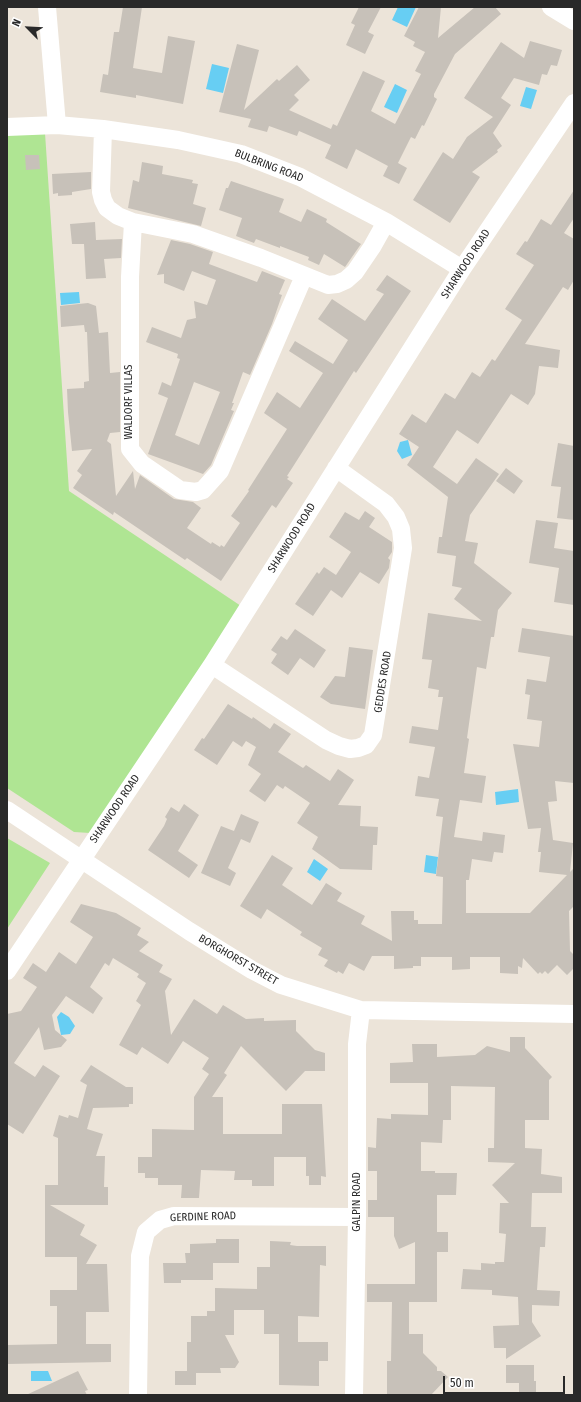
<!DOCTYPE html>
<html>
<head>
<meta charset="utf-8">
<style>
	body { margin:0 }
	#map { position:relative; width:581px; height:1402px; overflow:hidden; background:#ece4d9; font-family:"Fira Sans Condensed",sans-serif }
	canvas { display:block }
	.frame { position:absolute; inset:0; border:8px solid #292929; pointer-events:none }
	.north { position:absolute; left:8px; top:8px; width:40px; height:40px; -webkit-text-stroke:3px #fff; paint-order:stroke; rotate:294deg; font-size:11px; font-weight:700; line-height:16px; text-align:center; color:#292929 }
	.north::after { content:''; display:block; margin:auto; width:14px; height:18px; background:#292929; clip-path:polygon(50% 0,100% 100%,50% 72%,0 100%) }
	.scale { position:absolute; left:443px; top:1376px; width:122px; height:18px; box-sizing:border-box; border:2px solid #292929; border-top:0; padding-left:5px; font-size:12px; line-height:14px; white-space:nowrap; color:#292929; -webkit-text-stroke:3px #fff; paint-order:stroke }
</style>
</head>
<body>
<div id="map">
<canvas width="581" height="1402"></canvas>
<div class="frame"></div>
<div class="north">N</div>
<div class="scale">50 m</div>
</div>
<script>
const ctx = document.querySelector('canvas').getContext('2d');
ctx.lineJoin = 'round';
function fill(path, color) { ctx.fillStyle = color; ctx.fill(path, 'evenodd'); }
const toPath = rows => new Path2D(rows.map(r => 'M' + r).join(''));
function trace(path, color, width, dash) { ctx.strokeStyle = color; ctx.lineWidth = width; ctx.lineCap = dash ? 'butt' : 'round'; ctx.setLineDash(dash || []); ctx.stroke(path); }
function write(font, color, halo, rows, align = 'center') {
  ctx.font = font + ' "Fira Sans Condensed",sans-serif'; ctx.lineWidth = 3.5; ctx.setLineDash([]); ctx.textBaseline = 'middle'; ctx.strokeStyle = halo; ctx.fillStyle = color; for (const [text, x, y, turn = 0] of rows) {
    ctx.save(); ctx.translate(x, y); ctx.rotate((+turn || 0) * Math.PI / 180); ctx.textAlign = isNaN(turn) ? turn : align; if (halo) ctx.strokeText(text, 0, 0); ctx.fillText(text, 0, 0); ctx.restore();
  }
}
fill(toPath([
	[45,133,69,491,244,608,90,833,74,832,7,788,7,135],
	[7,838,50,863,7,929]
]), '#afe593');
fill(toPath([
	[398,7,416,7,407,27,392,20],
	[212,64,229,68,223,93,206,89],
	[395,84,407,90,397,113,384,107],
	[526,87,537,90,531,109,520,106],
	[79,292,80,303,61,305,60,293],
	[408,440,412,455,402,459,397,451,400,442],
	[518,789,519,802,496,805,495,792],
	[426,855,438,857,436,874,424,872],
	[314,859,328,869,320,881,307,872],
	[61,1012,69,1017,75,1026,70,1034,61,1035,57,1017],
	[31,1371,48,1371,52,1381,31,1381]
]), '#67cef3');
fill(toPath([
	[123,7,142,7,133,68,162,73,168,36,195,41,183,104,136,95,136,98,100,92,103,74,108,75,114,32,119,32],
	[359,7,381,7,368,32,374,35,365,54,346,45,355,25,351,23],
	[419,7,441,7,438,38,475,7,495,7,501,14,455,54,434,94,434,97,437,99,424,126,422,125,415,139,411,137,398,163,407,168,399,184,383,176,388,166,356,149,347,169,325,158,331,145,299,131,297,136,269,126,267,132,248,127,251,119,219,112,237,44,259,50,244,110,277,79,279,81,297,65,310,80,294,95,299,100,289,110,331,129,333,124,337,126,363,71,385,81,371,111,395,124,421,74,415,71,425,52,413,46,415,42,404,36],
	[530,41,562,50,557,66,551,65,547,75,542,74,539,85,514,78,501,98,511,105,493,133,502,146,497,150,498,152,472,172,480,177,450,223,413,200,443,152,453,159,467,137,493,117,464,98,501,42,524,58],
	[25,155,39,155,40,169,26,170],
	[142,162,163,166,162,174,193,180,192,183,198,184,193,204,206,208,201,226,128,208,133,180,139,182],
	[91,172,91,189,72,192,72,195,58,196,58,193,53,194,52,174],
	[231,181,284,199,279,212,301,222,307,209,327,219,326,222,361,244,345,267,324,254,319,265,308,260,309,257,280,246,280,248,256,239,254,243,236,236,242,218,219,210,226,188,228,188],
	[574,190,574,218,564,233,574,239,574,280,568,290,563,287,525,344,560,350,558,368,539,366,535,394,528,405,511,394,478,444,457,430,433,467,457,484,476,458,499,474,470,515,465,541,478,543,474,563,512,593,498,610,494,637,491,637,486,669,477,667,467,738,469,739,464,773,486,776,482,803,460,800,454,837,482,841,483,832,505,835,503,853,494,852,492,862,472,859,469,880,466,880,466,913,530,913,567,875,539,872,541,852,538,852,541,828,528,829,513,744,539,747,542,721,527,719,530,695,525,694,527,679,546,682,550,657,518,652,522,628,574,636,574,783,555,781,557,801,548,802,553,840,573,843,570,872,574,868,574,906,569,911,570,951,574,955,574,968,567,975,557,965,548,974,545,971,542,974,540,972,538,974,523,958,522,968,518,966,518,974,500,973,500,957,470,957,470,969,452,970,452,957,421,957,421,966,413,966,413,968,394,969,394,956,372,956,364,971,349,963,343,974,338,971,337,973,324,966,328,960,318,955,322,948,300,935,302,932,267,909,261,919,240,906,272,855,293,868,282,885,312,905,326,883,342,893,337,901,365,916,361,924,392,941,391,911,414,911,414,920,418,920,418,924,442,924,443,877,436,876,443,817,436,816,439,799,415,796,418,776,429,778,435,747,409,743,412,726,438,730,443,697,438,697,439,690,428,688,432,660,422,659,428,613,482,621,454,599,462,588,452,586,456,556,437,553,439,537,442,537,448,497,407,465,419,447,399,434,412,414,426,423,445,393,455,399,472,372,480,377,492,359,495,361,522,320,505,309,534,265,516,254,525,241,527,242,541,219,551,225],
	[95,222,96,240,122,239,121,258,104,259,106,278,86,279,84,244,72,244,70,224],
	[171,240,190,244,213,252,209,264,257,282,262,271,285,280,279,294,282,295,272,324,250,375,243,372,232,403,234,403,231,410,234,411,211,465,203,474,148,454,168,398,158,394,162,382,171,386,180,359,177,358,178,354,146,342,152,327,181,338,187,320,196,318,194,301,207,305,216,280,192,271,184,291,164,283,164,274,157,275],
	[194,382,220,392,199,445,175,435],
	[387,275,411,291,356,373,354,371,287,476,289,477,287,479,293,483,286,493,276,508,272,505,221,581,187,558,185,560,114,512,113,515,73,488,82,475,77,471,92,449,72,451,68,412,67,389,84,388,84,382,89,381,87,332,85,332,84,325,61,327,60,306,88,303,96,306,99,333,108,332,110,373,120,372,120,432,110,433,107,441,111,444,116,496,133,471,135,489,140,475,174,499,193,502,201,508,187,528,211,544,212,542,220,547,221,545,224,547,240,523,231,516,249,491,248,490,287,429,264,413,277,392,300,408,323,373,289,351,295,341,333,364,348,340,318,319,332,299,365,321,384,294,376,290],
	[558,443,574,446,574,520,557,518,561,487,551,486],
	[506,468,523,481,514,494,496,481],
	[365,511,375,518,369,527,392,542,392,552,388,558,390,560,389,568,379,584,360,572,342,598,331,590,313,616,295,604,317,572,319,574,324,567,336,575,351,552,329,537,345,512,359,520],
	[536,520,558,523,554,548,574,551,574,605,554,602,559,568,529,563],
	[295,629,326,650,314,668,300,658,288,675,271,663,277,654,271,650,281,636,287,640],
	[349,647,373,650,365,709,331,704,320,697,335,676,345,677],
	[228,704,252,719,253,717,270,729,274,723,291,734,278,752,303,768,306,765,330,781,338,769,354,780,338,805,361,806,360,826,378,827,377,845,373,845,372,870,340,869,312,849,318,837,297,823,310,803,285,786,283,789,277,785,265,802,249,791,261,774,248,765,256,747,246,741,242,747,233,741,217,765,194,750,202,738,204,739],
	[184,804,199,815,178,851,198,865,189,878,148,850,164,826,167,819,165,817,171,807,179,812],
	[241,814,259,822,250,843,241,839,228,868,236,873,230,886,201,873,221,826,234,831],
	[81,904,116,913,141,928,137,935,149,942,139,951,163,965,159,972,172,979,165,991,171,1035,194,999,217,1014,223,1005,246,1019,264,1018,264,1021,296,1020,296,1031,315,1050,325,1053,325,1071,305,1071,286,1091,241,1046,224,1073,227,1075,212,1097,223,1097,223,1134,282,1134,282,1104,322,1104,326,1177,321,1176,321,1185,309,1185,309,1176,306,1176,306,1157,274,1157,274,1186,252,1186,252,1180,234,1180,235,1171,201,1170,199,1198,181,1198,182,1185,158,1185,158,1178,145,1178,145,1173,138,1173,138,1157,152,1157,152,1129,194,1130,194,1097,209,1074,202,1069,209,1058,183,1041,168,1064,142,1047,137,1055,119,1045,141,1005,136,1001,146,983,137,977,139,974,113,958,109,966,105,963,90,987,103,998,93,1014,66,996,52,1015,55,1030,67,1040,61,1047,44,1050,39,1027,14,1063,35,1077,43,1065,60,1076,23,1134,7,1124,7,1014,21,1011,37,987,23,978,33,963,46,972,59,952,76,964,93,937,70,922],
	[510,1037,525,1037,525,1048,552,1077,549,1080,549,1120,525,1120,525,1148,542,1149,541,1174,562,1177,562,1193,532,1193,531,1227,546,1227,545,1247,540,1247,537,1290,560,1291,559,1306,532,1305,532,1322,541,1336,506,1359,506,1348,494,1348,493,1326,519,1325,518,1297,492,1295,492,1290,461,1289,463,1269,481,1270,481,1263,495,1264,495,1262,504,1262,506,1234,499,1233,500,1203,509,1203,492,1185,515,1163,488,1162,488,1148,494,1148,495,1087,451,1086,451,1120,443,1120,442,1143,421,1142,421,1171,435,1171,435,1173,457,1173,456,1195,437,1195,437,1232,448,1232,448,1252,437,1252,437,1302,409,1302,409,1334,423,1334,423,1353,437,1367,437,1371,441,1371,448,1377,431,1395,387,1395,387,1361,391,1361,392,1302,367,1302,367,1284,415,1284,415,1242,399,1249,394,1236,394,1217,368,1217,368,1200,377,1200,377,1171,368,1171,368,1147,376,1148,377,1118,391,1119,391,1114,428,1115,428,1083,390,1083,390,1063,413,1062,412,1044,437,1044,437,1057,475,1055,487,1046,510,1052],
	[91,1065,126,1087,133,1087,133,1104,129,1104,129,1107,93,1108,87,1129,103,1134,96,1156,105,1156,104,1187,108,1187,108,1205,50,1205,85,1225,80,1235,97,1245,86,1264,107,1264,109,1312,86,1312,86,1344,111,1344,111,1362,7,1364,7,1345,57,1344,57,1306,50,1306,50,1290,77,1290,77,1257,45,1257,45,1185,58,1185,58,1138,53,1136,59,1115,68,1118,69,1115,78,1118,87,1085,80,1081],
	[216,1239,239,1239,239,1263,213,1263,213,1280,181,1280,181,1283,164,1283,163,1263,186,1263,185,1253,190,1253,190,1244,216,1243],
	[270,1241,291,1242,290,1245,297,1246,326,1246,326,1266,320,1265,319,1317,298,1316,298,1342,328,1342,328,1361,319,1361,319,1386,279,1385,279,1334,264,1334,264,1310,234,1310,234,1335,225,1335,239,1362,235,1368,220,1368,221,1373,196,1373,196,1385,175,1385,175,1371,187,1371,187,1342,191,1342,191,1316,207,1316,207,1311,215,1311,215,1288,257,1289,257,1267,270,1267],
	[506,1365,534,1365,534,1381,536,1381,536,1395,519,1395,519,1383,506,1383],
	[78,1371,88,1390,85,1391,87,1395,26,1395]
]), '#c7c1b9');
trace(toPath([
	[47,7,57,125],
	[551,7,574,21],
	[7,127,57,125,103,129,178,140,241,154,300,177,386,222,462,269],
	[103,129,101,192,103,200,107,208,118,216,133,222,193,234,261,258,328,285,337,284,346,280,355,272,372,247,386,222],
	[133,222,130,277,130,449,142,464,180,490,196,492,203,490,220,471,304,276],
	[212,665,326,740,339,746,350,749,358,748,366,745,373,735,403,548,401,529,396,517,386,504,336,468],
	[7,810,189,931,252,970,281,985,361,1010,574,1014],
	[7,971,212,665,462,269,574,103],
	[138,1395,140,1256,146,1232,160,1220,174,1216,357,1217],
	[354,1395,357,1217,357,1044,361,1010]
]), '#fff', 18);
write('11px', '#292929', '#fff', [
	["BULBRING ROAD",269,166,21],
	["SHARWOOD ROAD",466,264,-57],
	["WALDORF VILLAS",129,402,-90],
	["SHARWOOD ROAD",292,538,-58],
	["GEDDES ROAD",383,682,-81],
	["SHARWOOD ROAD",115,809,-56],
	["BORGHORST STREET",238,960,30],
	["GALPIN ROAD",357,1202,-90],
	["GERDINE ROAD",203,1217,-2]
]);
</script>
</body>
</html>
